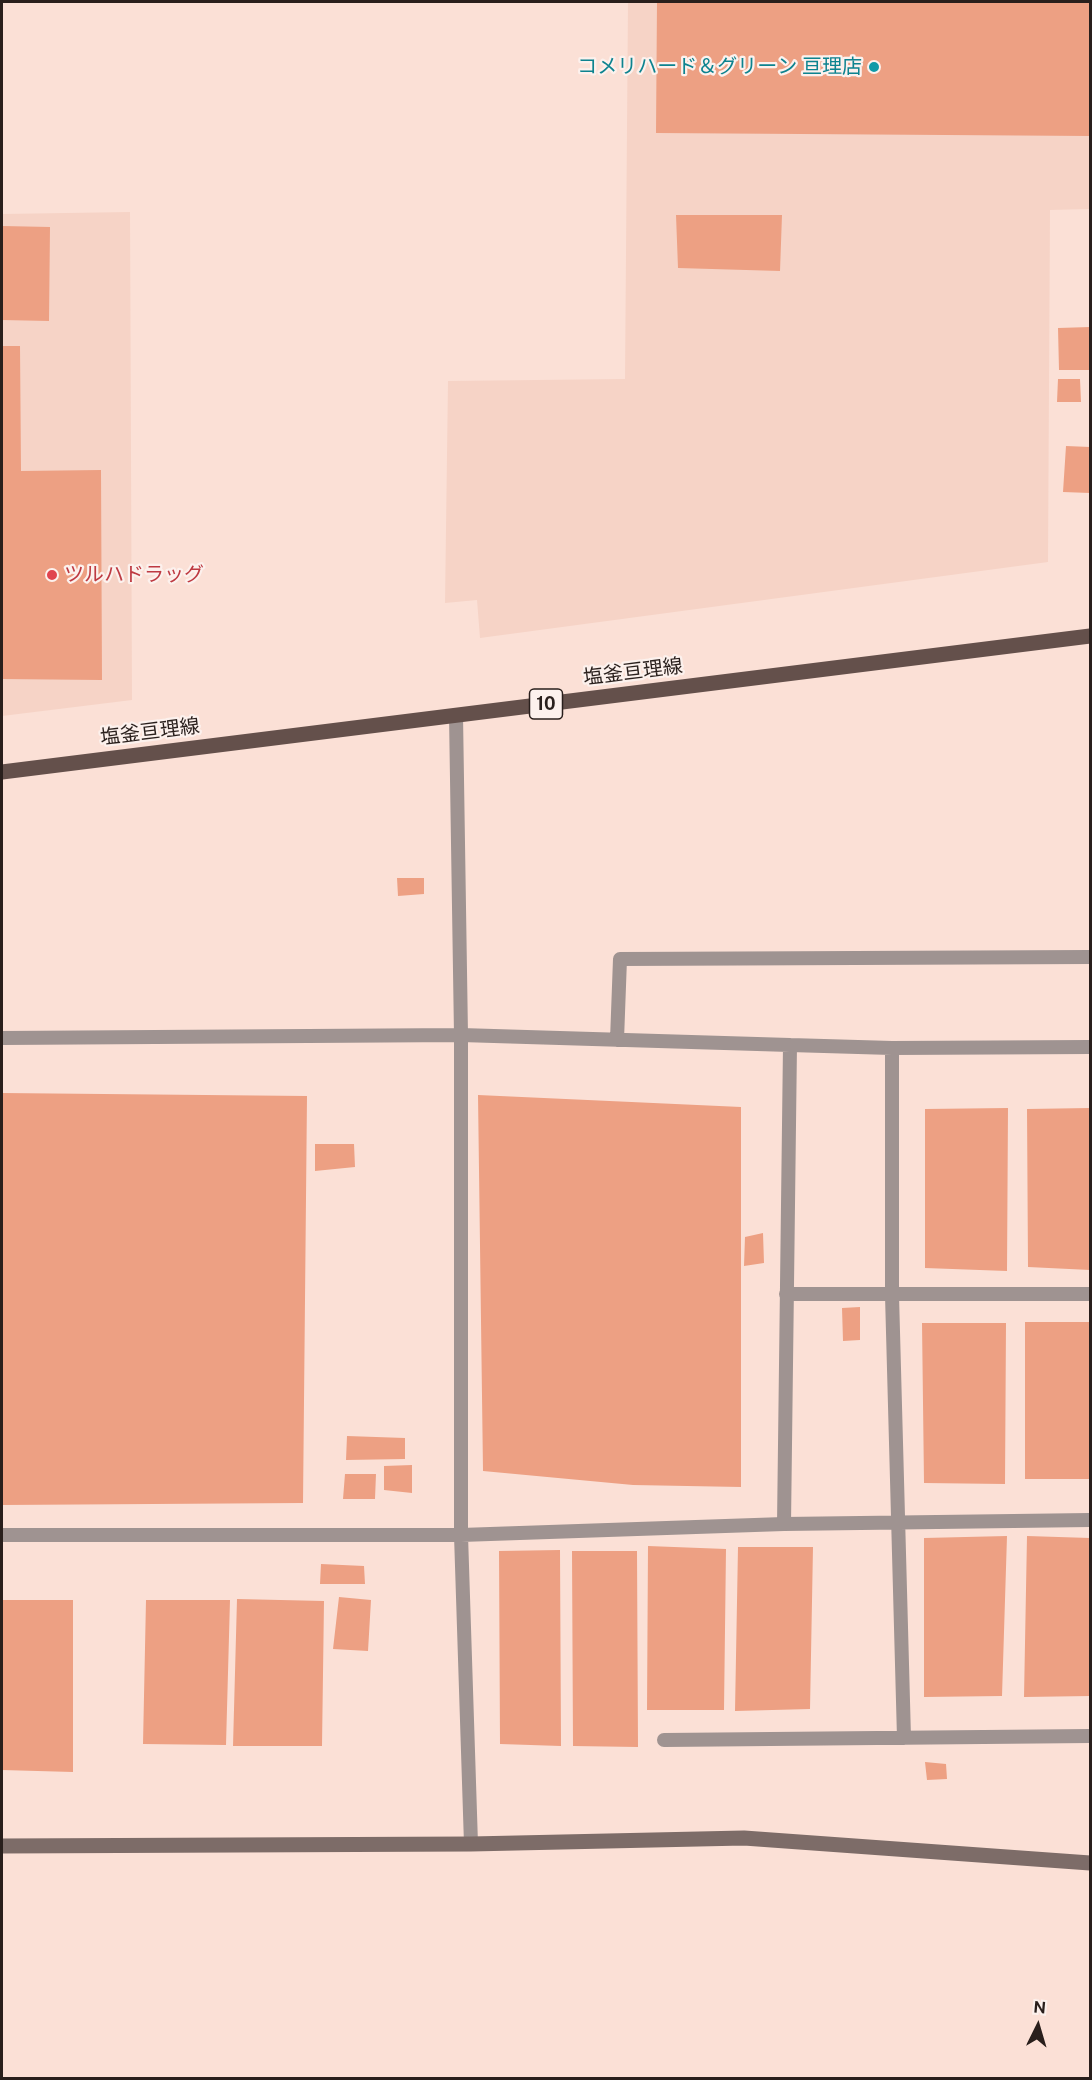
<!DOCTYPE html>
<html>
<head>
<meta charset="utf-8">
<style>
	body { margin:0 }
	#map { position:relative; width:1092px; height:2080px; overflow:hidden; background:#fbe0d6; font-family:"Public Sans",sans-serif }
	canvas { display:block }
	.frame { position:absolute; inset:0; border:3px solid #291f1c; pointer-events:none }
	.north { position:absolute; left:1008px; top:1996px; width:60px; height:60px; -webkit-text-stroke:4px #fcf1ed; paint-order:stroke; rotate:5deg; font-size:16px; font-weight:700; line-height:24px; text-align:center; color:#291f1c }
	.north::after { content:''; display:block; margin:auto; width:21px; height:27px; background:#291f1c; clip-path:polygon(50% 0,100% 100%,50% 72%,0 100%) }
</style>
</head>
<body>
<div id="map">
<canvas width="1092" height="2080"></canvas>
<div class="frame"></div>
<div class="north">N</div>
</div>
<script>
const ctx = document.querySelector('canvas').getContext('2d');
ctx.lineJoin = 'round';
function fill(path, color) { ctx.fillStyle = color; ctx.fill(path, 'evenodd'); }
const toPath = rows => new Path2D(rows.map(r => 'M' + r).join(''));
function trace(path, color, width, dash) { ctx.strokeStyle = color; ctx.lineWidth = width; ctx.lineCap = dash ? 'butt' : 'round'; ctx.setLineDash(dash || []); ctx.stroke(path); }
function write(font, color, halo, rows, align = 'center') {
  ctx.font = font + ' "Public Sans","Noto Sans JP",sans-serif'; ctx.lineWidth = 4.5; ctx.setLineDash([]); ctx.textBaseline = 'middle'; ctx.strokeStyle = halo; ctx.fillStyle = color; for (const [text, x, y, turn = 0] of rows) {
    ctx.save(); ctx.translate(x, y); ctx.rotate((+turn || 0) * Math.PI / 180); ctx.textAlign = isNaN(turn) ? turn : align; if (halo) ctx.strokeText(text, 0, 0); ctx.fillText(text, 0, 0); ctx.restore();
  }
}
fill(toPath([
	[628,2,1090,2,1090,209,1050,210,1048,562,480,638,477,600,445,603,448,381,625,379],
	[130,212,132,700,2,716,2,214]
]), '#f6d3c6');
fill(toPath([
	[657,2,1090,2,1090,136,656,133],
	[676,215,782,215,780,271,678,268],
	[2,226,50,227,49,321,2,320],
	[1090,327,1090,370,1059,370,1058,328],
	[2,346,20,346,21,471,101,470,102,680,2,679],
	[1058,379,1080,379,1081,402,1057,402],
	[1066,446,1090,447,1090,493,1063,492],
	[397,878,424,878,424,894,398,896],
	[2,1093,307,1096,303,1503,2,1505],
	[478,1095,741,1107,741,1487,633,1485,483,1471],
	[1008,1108,1007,1271,925,1268,925,1109],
	[1090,1108,1090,1270,1028,1267,1027,1109],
	[315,1144,354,1144,355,1167,315,1171],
	[763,1233,764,1263,744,1266,745,1237],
	[860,1307,860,1340,843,1341,842,1308],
	[1025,1322,1090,1322,1090,1479,1025,1479],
	[922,1323,1006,1323,1005,1484,924,1483],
	[347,1436,405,1438,405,1459,346,1460],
	[412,1465,412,1493,384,1490,384,1466],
	[345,1474,376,1474,375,1499,343,1499],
	[1007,1536,1002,1696,924,1697,924,1538],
	[1027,1536,1090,1538,1090,1696,1024,1697],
	[648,1546,726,1549,724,1710,647,1710],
	[738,1547,813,1547,810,1709,735,1711],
	[560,1550,561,1746,500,1744,499,1551],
	[572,1551,637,1551,638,1747,573,1746],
	[321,1564,364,1566,365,1584,320,1584],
	[339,1597,371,1600,368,1651,333,1649],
	[237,1599,324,1601,322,1746,233,1746],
	[2,1600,73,1600,73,1772,2,1770],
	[146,1600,230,1600,226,1745,143,1744],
	[925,1762,946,1764,947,1779,927,1780]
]), '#eda083');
trace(toPath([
	[456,715,461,1035,461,1535,471,1844],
	[2,1038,461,1035,790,1045,784,1524,461,1535,2,1535],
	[617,1040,620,959,1090,957],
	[790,1045,892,1048,1090,1047],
	[892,1048,892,1295,904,1738],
	[786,1294,1090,1294],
	[784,1524,1090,1520],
	[664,1740,1090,1736]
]), '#9f9391', 14);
trace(toPath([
	[2,1846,471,1844,744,1838,1090,1863]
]), '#7d6c68', 15);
trace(toPath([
	[2,772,1090,636]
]), '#64504b', 15);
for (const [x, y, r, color] of [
	[874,67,6,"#0f9aa8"],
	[52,575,6,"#e0444e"]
]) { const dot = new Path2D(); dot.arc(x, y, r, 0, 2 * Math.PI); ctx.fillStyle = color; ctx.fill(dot); trace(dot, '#fcf1ed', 2); }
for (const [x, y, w] of [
	[546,704,33]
]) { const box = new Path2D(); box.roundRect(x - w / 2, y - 15, w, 30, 4.5); ctx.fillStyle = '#fcf1ed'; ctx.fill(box); trace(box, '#291f1c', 1.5); }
write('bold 18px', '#291f1c', null, [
	["10",546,704]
]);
write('20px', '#0d838f', '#fcf1ed', [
	["コメリハード＆グリーン 亘理店",862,67]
], 'right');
write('20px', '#be3a42', '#fcf1ed', [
	["ツルハドラッグ",64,575]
], 'left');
write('20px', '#291f1c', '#fcf1ed', [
	["塩釜亘理線",633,672,-7],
	["塩釜亘理線",150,732,-7]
]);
</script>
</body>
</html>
